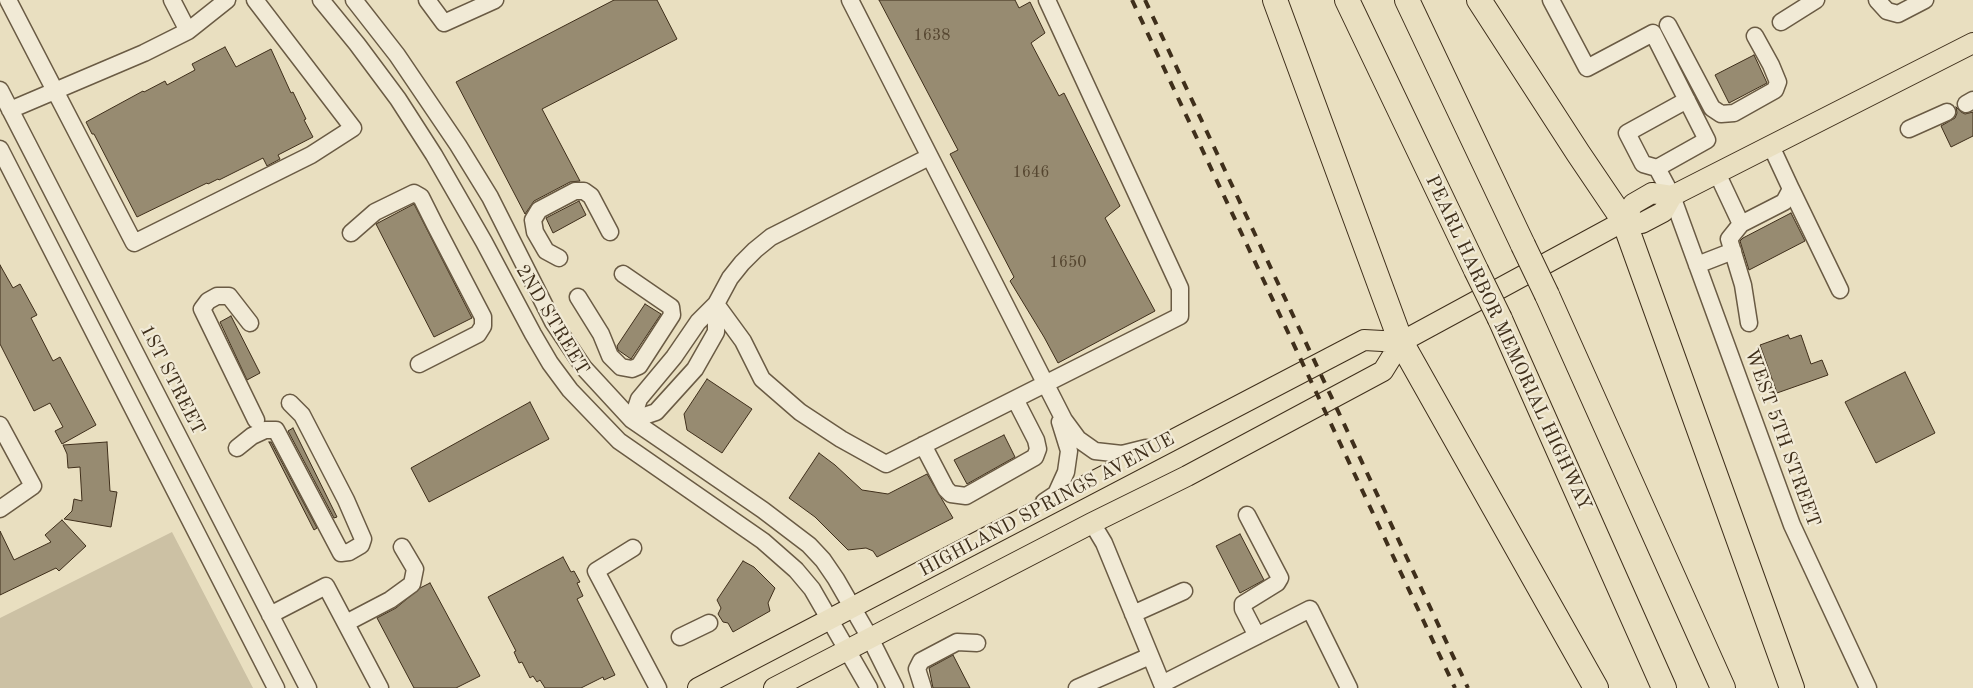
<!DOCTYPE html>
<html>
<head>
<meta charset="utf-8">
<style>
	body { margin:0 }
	canvas { display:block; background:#e9dfc0 }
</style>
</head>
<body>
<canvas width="1973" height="688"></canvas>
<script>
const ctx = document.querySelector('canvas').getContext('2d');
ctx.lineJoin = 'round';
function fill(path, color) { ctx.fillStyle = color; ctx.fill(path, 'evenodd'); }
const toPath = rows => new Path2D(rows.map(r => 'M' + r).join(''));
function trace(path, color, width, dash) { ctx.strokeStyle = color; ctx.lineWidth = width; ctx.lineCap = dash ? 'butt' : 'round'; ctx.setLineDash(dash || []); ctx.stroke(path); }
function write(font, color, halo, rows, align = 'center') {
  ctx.font = font + ' "Old Standard TT",serif'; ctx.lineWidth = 4.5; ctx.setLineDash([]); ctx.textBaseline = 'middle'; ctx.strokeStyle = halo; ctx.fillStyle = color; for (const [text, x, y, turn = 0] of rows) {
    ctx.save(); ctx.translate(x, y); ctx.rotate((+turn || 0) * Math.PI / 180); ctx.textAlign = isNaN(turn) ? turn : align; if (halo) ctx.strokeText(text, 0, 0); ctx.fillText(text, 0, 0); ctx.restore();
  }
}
fill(toPath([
	[172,532,253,688,0,688,0,618]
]), '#ccc1a4');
const building = toPath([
	[614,0,657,0,677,39,542,109,580,181,570,182,534,201,525,214,456,82,614,0],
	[879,0,1015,0,1019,8,1030,2,1045,33,1031,43,1059,96,1064,93,1120,206,1105,218,1155,311,1058,363,1044,337,1010,281,1014,277,950,154,958,150,879,0],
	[225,47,236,67,271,49,291,93,293,92,306,119,304,120,313,137,278,155,280,159,267,166,263,158,219,180,218,179,208,184,207,183,137,217,94,134,92,134,86,122,143,91,144,92,165,81,167,85,195,70,192,64,225,47],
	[1754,55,1767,83,1729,103,1715,75,1754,55],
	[1956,107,1961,112,1965,114,1973,112,1973,136,1951,147,1941,126,1955,118,1957,113,1956,107],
	[579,201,586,215,553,233,546,218,579,201],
	[414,204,472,318,434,337,376,224,414,204],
	[1791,213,1805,241,1749,270,1740,241,1743,238,1791,213],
	[0,265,13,288,20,284,37,315,31,318,53,361,60,357,96,425,62,444,55,431,63,427,50,403,34,411,0,344,0,265],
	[645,304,661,314,631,359,618,350,617,346,645,304],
	[231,316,260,373,247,380,220,322,231,316],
	[1788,335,1790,339,1801,335,1811,364,1822,360,1828,375,1777,393,1760,345,1788,335],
	[1905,372,1935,433,1876,463,1845,402,1905,372],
	[707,379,752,409,722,453,687,430,684,414,707,379],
	[530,402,549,439,429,502,411,468,530,402],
	[293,428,337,517,334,518,288,431,293,428],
	[1004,435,1015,457,967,484,954,460,1004,435],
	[107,442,110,491,117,492,111,527,64,519,72,511,74,499,82,501,80,467,68,468,67,454,63,445,107,442],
	[269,442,271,442,317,528,314,530,269,442],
	[819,453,835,465,862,490,888,494,927,474,953,518,877,557,873,551,866,548,848,550,815,517,789,498,819,453],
	[62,520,86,546,59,571,56,568,0,595,0,531,14,560,51,542,45,535,62,520],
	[1240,534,1264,580,1240,593,1216,546,1240,534],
	[563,557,571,572,574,571,580,582,577,583,583,596,577,599,615,675,604,680,603,677,581,688,545,688,540,680,537,682,533,676,530,678,522,662,519,663,514,652,516,651,488,597,563,557],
	[743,561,754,567,775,588,768,603,770,611,733,632,728,623,723,622,718,614,721,608,717,600,743,561],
	[430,583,480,676,456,688,414,688,377,618,396,608,420,588,430,583],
	[953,655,970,688,933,688,929,668,953,655]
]);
fill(building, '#978b71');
trace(building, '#3f2f1b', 1);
const minor = toPath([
	[8,0,134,243,311,155,353,128,255,0],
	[172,0,188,31],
	[321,0,357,44,398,99,434,155,484,242,533,334,550,363,570,390,619,441,763,541,796,570,812,589,869,688],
	[354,0,397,55,458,145,490,197,553,322,584,368,632,420,763,510,809,545,823,560,836,579,870,638,895,688],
	[427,0,444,23,495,0],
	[850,0,1064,420,1078,439,1095,451,1122,454,1146,448],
	[1551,0,1587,68,1653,33,1707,140,1657,168,1672,196,1792,525,1868,688],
	[1877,0,1887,11,1898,14,1925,0],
	[1781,22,1816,0],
	[1668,25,1712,108,1721,114,1734,113,1775,90,1778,82,1771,65,1755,36],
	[0,90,308,688],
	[1966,104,1973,100],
	[10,110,144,53,188,31,227,0],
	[1909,129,1947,112],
	[0,149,276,688],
	[1657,168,1643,164,1627,133,1687,100],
	[1717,173,1741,224,1784,202,1791,189,1771,146],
	[1791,189,1840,290],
	[1741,224,1729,239,1743,285,1749,323],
	[351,233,375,212,414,193,421,197,435,225,483,317,483,326,478,334,419,364],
	[559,258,546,251,535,232,533,220,539,210,575,191,584,191,591,196,610,232],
	[1697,265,1733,251],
	[578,297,601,334,610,356,621,367,632,369,639,366,672,315,671,307,623,274],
	[716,304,743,341,762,379,800,412,841,439,886,464,1180,316,1180,288,1047,0],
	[250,323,229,296,217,296,208,301,202,309,256,420],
	[632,420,639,399,674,357,698,322,716,304,730,278,742,263,755,250,771,237,929,157],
	[632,420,656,412,695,369,716,332,716,304],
	[0,425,33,486,0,509],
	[923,445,946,489,951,494,966,496,1035,457,1038,449,1036,440,1015,399],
	[237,448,252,436,265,430,276,430,341,553,349,552,361,545,363,539,346,500,302,415,290,403],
	[1044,502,1056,494,1066,472,1069,451,1060,422],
	[1247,515,1280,578,1277,583,1243,604,1243,609,1257,636],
	[1092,523,1104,543,1162,684,1310,609,1349,688],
	[633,548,596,571,658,688],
	[1133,614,1184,591],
	[270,615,326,586,380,688],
	[346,623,390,600,412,584,415,569,402,547],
	[680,637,709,623],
	[923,688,917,669,921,661,957,642,977,643],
	[1077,688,1150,656]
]);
const major = toPath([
	[1624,221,1642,223,1663,212,1672,196],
	[698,688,1364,340,1401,342],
	[774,688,1092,523,1187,476,1383,371,1401,342,1624,221,1633,204,1652,193,1672,196,1973,43]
]);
const highway = toPath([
	[1275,0,1401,342,1596,688],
	[1347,0,1476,270],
	[1407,0,1523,245],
	[1479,0,1578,153,1624,221,1792,688],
	[1547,295,1723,688],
	[1500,319,1664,688]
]);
trace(minor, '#6a5b44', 19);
trace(major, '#3f2f1b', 22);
trace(highway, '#3f2f1b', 26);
trace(minor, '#f1ead6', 16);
trace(major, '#e9dfc0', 20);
trace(highway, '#e9dfc0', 24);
trace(toPath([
	[1132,0,1455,688],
	[1145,0,1468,688]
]), '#3f2f1b', 4, [9, 9]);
const highwayBridge = toPath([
	[1523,245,1547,295],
	[1476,270,1500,319]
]);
trace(highwayBridge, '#3f2f1b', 26, []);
trace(highwayBridge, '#e9dfc0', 24);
write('16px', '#554630', null, [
	["1638",932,36],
	["1646",1031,173],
	["1650",1068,263]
]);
write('19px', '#3f2f1b', '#f1ead6', [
	["2ND STREET",552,320,59],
	["PEARL HARBOR MEMORIAL HIGHWAY",1508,343,65],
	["1ST STREET",172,380,63],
	["WEST 5TH STREET",1782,438,70],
	["HIGHLAND SPRINGS AVENUE",1047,505,-28]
]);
</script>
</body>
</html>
